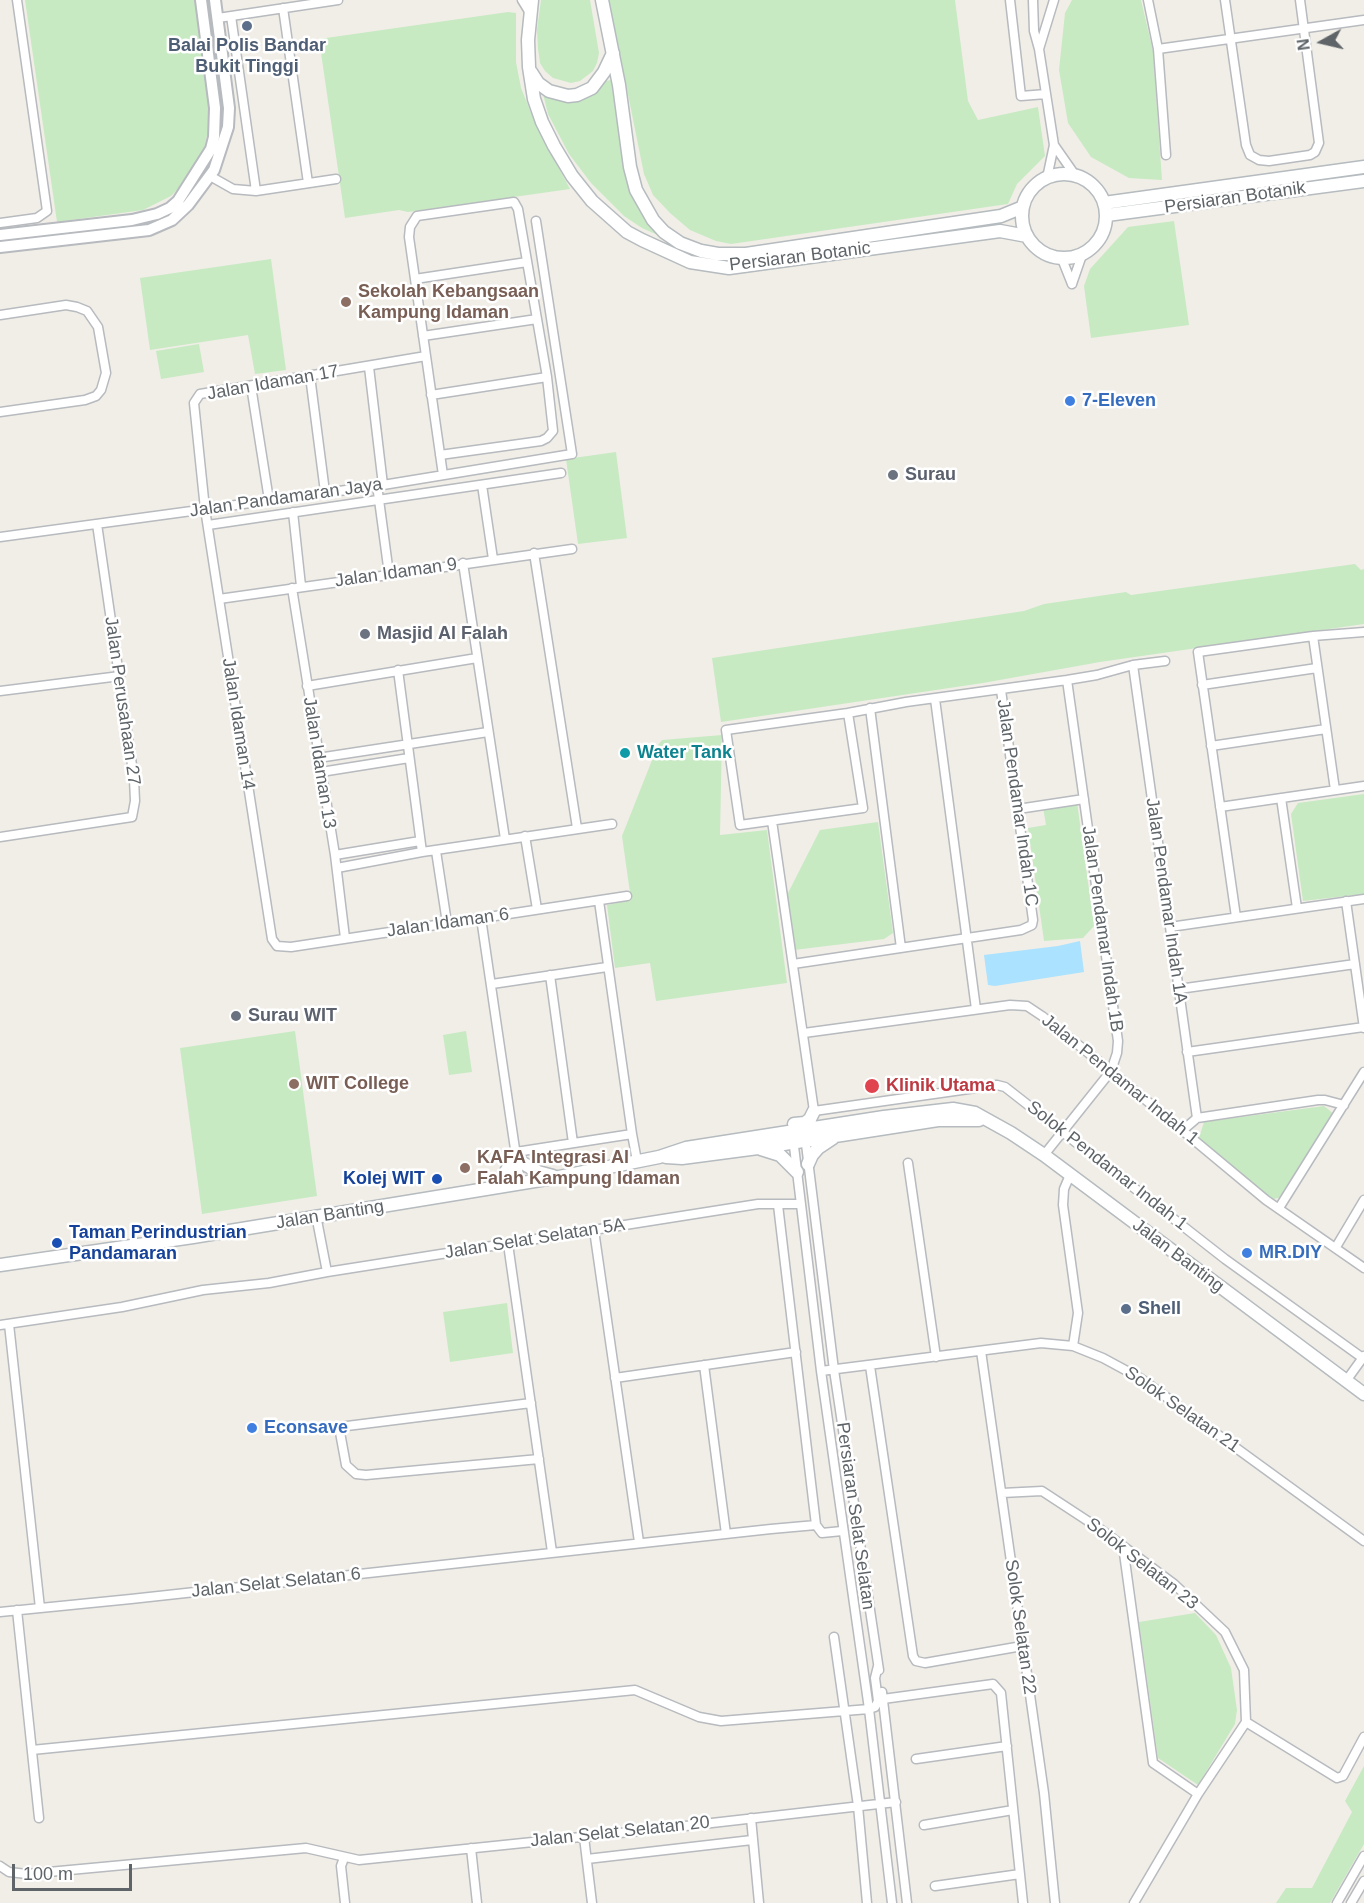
<!DOCTYPE html>
<html>
<head>
<meta charset="utf-8">
<style>
	body { margin:0 }
	#map { position:relative; width:1364px; height:1903px; overflow:hidden; background:#f1eee7; font-family:Arial,sans-serif }
	canvas { display:block }
	.north { position:absolute; left:1292px; top:12px; width:60px; height:60px; -webkit-text-stroke:4px #fff; paint-order:stroke; rotate:262deg; font-size:16px; font-weight:700; line-height:24px; text-align:center; color:#5e6468 }
	.north::after { content:''; display:block; margin:auto; width:21px; height:27px; background:#5e6468; clip-path:polygon(50% 0,100% 100%,50% 72%,0 100%) }
	.scale { position:absolute; left:12px; top:1864px; width:120px; height:27px; box-sizing:border-box; border:3px solid #5e6468; border-top:0; padding-left:8px; font-size:18px; line-height:21px; white-space:nowrap; color:#5e6468; -webkit-text-stroke:4px #fff; paint-order:stroke }
</style>
</head>
<body>
<div id="map">
<canvas width="1364" height="1903"></canvas>
<div class="north">N</div>
<div class="scale">100 m</div>
</div>
<script>
const ctx = document.querySelector('canvas').getContext('2d');
ctx.lineJoin = 'round';
function fill(path, color) { ctx.fillStyle = color; ctx.fill(path, 'evenodd'); }
const toPath = rows => new Path2D(rows.map(r => 'M' + r).join(''));
function trace(path, color, width, dash) { ctx.strokeStyle = color; ctx.lineWidth = width; ctx.lineCap = dash ? 'butt' : 'round'; ctx.setLineDash(dash || []); ctx.stroke(path); }
function write(font, color, halo, rows, align = 'center') {
  ctx.font = font + ' Arial,sans-serif'; ctx.lineWidth = 5; ctx.setLineDash([]); ctx.textBaseline = 'middle'; ctx.strokeStyle = halo; ctx.fillStyle = color; for (const [text, x, y, turn = 0] of rows) {
    ctx.save(); ctx.translate(x, y); ctx.rotate((+turn || 0) * Math.PI / 180); ctx.textAlign = isNaN(turn) ? turn : align; if (halo) ctx.strokeText(text, 0, 0); ctx.fillText(text, 0, 0); ctx.restore();
  }
}
fill(toPath([
	[25,0,197,0,212,112,202,158,183,184,171,196,143,210,57,222],
	[541,0,590,0,599,53,597,63,593,71,580,81,571,83,553,78,545,71,540,63,538,49,537,30],
	[609,0,955,0,968,101,978,120,1038,107,1045,156,1017,184,1008,204,731,244,716,241,690,230,670,213,653,195,644,174],
	[1072,0,1141,0,1153,51,1162,180,1129,178,1091,157,1068,123,1059,70,1065,13],
	[508,12,516,13,516,62,521,88,536,125,570,189,408,212,399,210,345,218,319,39],
	[611,80,624,167,630,189,642,215,662,237,642,228,624,216,591,183,569,154,548,114,543,94,594,92,606,81],
	[1174,221,1189,325,1091,338,1084,286,1090,269,1128,227],
	[271,259,286,370,255,374,248,335,150,350,140,278],
	[199,344,204,372,161,379,156,351],
	[616,452,627,538,578,544,566,459],
	[1355,564,1361,570,1364,569,1364,624,1100,662,983,683,721,722,712,658,1024,611,1044,604,1126,592,1131,595],
	[722,735,720,835,767,830,787,983,656,1001,650,963,615,968,607,905,631,900,622,836,658,745,662,740],
	[1364,794,1364,894,1303,901,1291,814,1298,803],
	[1077,802,1094,926,1083,938,1044,941,1028,828,1046,825,1043,807],
	[878,822,893,933,884,939,794,950,787,895,820,830],
	[295,1031,317,1196,202,1214,180,1048],
	[466,1031,472,1072,449,1075,443,1035],
	[1324,1106,1334,1114,1282,1197,1270,1200,1198,1141,1204,1122],
	[507,1303,513,1353,450,1362,443,1312],
	[1195,1613,1216,1635,1231,1668,1237,1710,1235,1724,1198,1785,1158,1758,1139,1622],
	[1364,1766,1364,1844,1330,1903,1276,1903,1286,1888,1312,1888,1352,1812,1345,1801]
]), '#c7eac3');
fill(toPath([
	[1080,941,1084,972,995,986,988,985,984,955,1058,946]
]), '#aae2ff');
const minor = toPath([
	[522,0,530,13],
	[1010,0,1021,96,1046,94],
	[1033,0,1034,31,1039,49],
	[1148,0,1158,49,1166,155],
	[1225,0,1246,145,1250,155,1259,160,1269,161,1310,155,1315,152,1319,143,1300,0],
	[283,8,308,183],
	[231,16,256,191],
	[218,18,338,0],
	[1158,49,1364,20],
	[1054,145,1075,175],
	[210,176,233,189,256,191,336,179],
	[1047,178,1054,145,1039,49,1054,0],
	[0,223,37,218,47,211,17,0],
	[1062,259,1072,284],
	[415,279,527,262],
	[1072,284,1082,255],
	[0,315,66,305,77,307,87,311,98,327,106,373,101,390,96,396,85,400,0,412],
	[423,336,537,319],
	[426,356,200,394,194,403,205,509,272,939,277,946,291,947,627,896],
	[369,367,383,485],
	[310,376,325,492],
	[251,386,269,500],
	[431,395,547,377],
	[440,455,541,441,547,438,553,431,547,377,518,209,514,202,417,216,410,227,409,237,443,475],
	[377,485,389,574],
	[482,485,493,559],
	[293,512,301,586],
	[208,525,561,473],
	[0,537,383,485,572,454,536,221],
	[534,553,577,828],
	[463,563,505,839],
	[292,588,335,855,345,938],
	[219,599,572,549],
	[1313,636,1335,790],
	[1133,665,1197,1118,1183,1130],
	[398,670,422,852],
	[1202,685,1317,668],
	[307,686,477,658],
	[0,691,120,676],
	[935,699,976,1009],
	[870,708,901,948],
	[848,713,863,808,740,825,726,730,848,713,906,702,1067,680,1097,675,1133,665,1165,661],
	[1211,746,1326,729],
	[318,758,488,732],
	[321,772,409,758],
	[1281,798,1297,908],
	[1220,807,1364,786],
	[1018,809,1084,799],
	[772,821,814,1111,997,1085,1005,1087,1225,1259,1364,1359],
	[525,836,537,909],
	[0,837,132,817,135,801,134,779,97,524],
	[436,851,447,923],
	[335,855,420,841],
	[337,868,422,852,612,824],
	[1346,901,1364,1028],
	[1236,917,1198,652,1313,636,1364,632],
	[481,918,520,1183],
	[1170,927,1364,899],
	[793,964,1021,930,1032,925,1033,920,1001,690],
	[550,975,573,1143],
	[492,984,607,967],
	[1179,989,1355,964],
	[804,1033,1010,1005,1027,1006,1042,1016,1111,1071,1266,1200,1364,1268],
	[1187,1052,1364,1027],
	[1197,1118,1318,1100,1325,1100,1344,1105],
	[632,1134,637,1161],
	[805,1136,834,1370,879,1670],
	[793,1138,821,1371,869,1709,892,1903],
	[516,1152,632,1134,599,901],
	[1044,1155,1111,1071,1117,1053,1118,1041,1067,680],
	[908,1163,936,1357],
	[1070,1175,1064,1189,1063,1205,1078,1313,1073,1346],
	[778,1205,816,1525],
	[1279,1208,1364,1072],
	[316,1215,327,1272,758,1204,801,1204],
	[594,1230,639,1542],
	[508,1244,552,1552],
	[1336,1247,1364,1200],
	[9,1324,40,1608],
	[0,1325,122,1307,203,1290,269,1283,327,1272],
	[981,1351,1044,1793,1055,1903],
	[704,1365,726,1534],
	[870,1366,913,1656,916,1661,925,1663,1022,1646],
	[821,1371,1041,1343,1073,1346,1103,1358,1140,1378,1364,1541],
	[615,1378,796,1352],
	[1346,1381,1364,1356],
	[531,1403,339,1427,346,1465,356,1474,366,1475,539,1459],
	[1002,1493,1042,1491,1100,1529,1174,1584,1225,1632,1244,1670,1246,1722,1198,1794,1134,1903],
	[1123,1546,1153,1763,1198,1794],
	[17,1610,39,1818],
	[0,1612,131,1599,771,1529,816,1525,822,1533,842,1531],
	[834,1637,858,1806,867,1903],
	[882,1692,907,1903],
	[883,1699,993,1684,1001,1693,1023,1903],
	[1246,1722,1337,1778,1343,1776,1364,1737],
	[32,1750,635,1690,699,1717,721,1721,869,1709,875,1707,878,1701,875,1678,878,1666],
	[916,1759,1007,1746],
	[751,1818,759,1903],
	[924,1825,1013,1810],
	[584,1837,592,1903],
	[471,1848,477,1903],
	[344,1858,341,1866,345,1903],
	[587,1859,752,1840],
	[0,1866,9,1872,27,1874,306,1848,359,1860,668,1828,896,1802],
	[935,1886,1020,1874],
	[1337,1903,1364,1856],
	[1351,1903,1364,1881]
]);
const tertiary = toPath([
	[0,235,132,220,157,214,170,208,178,201,211,149,214,137,215,108,201,0],
	[0,247,149,230,172,220,188,205,214,170,228,127,229,108,215,0]
]);
const secondary = toPath([
	[532,0,528,40,529,67,534,99,542,122,554,146,572,176,592,201,627,232,642,240,690,262,729,268,1000,231,1027,236],
	[602,0,619,85,630,167,636,190,653,220,664,232,680,243,701,251,718,254,746,254,1001,216,1023,207],
	[531,72,538,83,549,91,568,96,577,95,592,88,604,72,613,53],
	'1022 216a42 42 0 1 1 84 0a42 42 0 1 1-84 0Z',
	[1104,203,1364,167],
	[1107,215,1364,181],
	[794,1124,805,1123,810,1119,814,1111],
	[761,1149,780,1155,797,1172],
	[666,1157,682,1158,758,1148,938,1120,979,1120],
	[516,1159,538,1172,553,1176],
	[808,1164,812,1155,818,1148,833,1138],
	[496,1187,516,1156],
	[0,1265,193,1237,559,1177,659,1157,686,1148,884,1117,953,1109,975,1113,1011,1133,1044,1155,1364,1394]
]);
trace(minor, '#b7babe', 11);
trace(tertiary, '#b7babe', 14);
trace(secondary, '#b5bbbf', 15);
trace(minor, '#fff', 8);
trace(tertiary, '#fff', 10);
trace(secondary, '#fff', 12);
for (const [x, y, r, color] of [
	[247,26,6,"#5c6f8a"],
	[346,302,6,"#8d6e63"],
	[1070,401,6,"#3f7fe0"],
	[893,475,6,"#6b7280"],
	[365,634,6,"#6b7280"],
	[625,753,6,"#0f9aa8"],
	[236,1016,6,"#6b7280"],
	[294,1084,6,"#8d6e63"],
	[872,1086,8,"#e0444e"],
	[465,1168,6,"#8d6e63"],
	[437,1179,6,"#1a4fb4"],
	[57,1243,6,"#1a4fb4"],
	[1247,1253,6,"#3f7fe0"],
	[1126,1309,6,"#5c6f8a"],
	[252,1428,6,"#3f7fe0"]
]) { const dot = new Path2D(); dot.arc(x, y, r, 0, 2 * Math.PI); ctx.fillStyle = color; ctx.fill(dot); trace(dot, '#fff', 2); }
write('bold 18px', '#4e5e75', '#fff', [
	["Balai Polis Bandar",247,46],
	["Bukit Tinggi",247,67],
	["Shell",1138,1309,"left"]
]);
write('18px', '#5e6468', '#fff', [
	["Persiaran Botanik",1235,198,-8],
	["Persiaran Botanic",800,257,-7],
	["Jalan Idaman 17",273,383,-10],
	["Jalan Pandamaran Jaya",286,498,-8],
	["Jalan Idaman 9",396,573,-8],
	["Jalan Perusahaan 27",122,701,82],
	["Jalan Idaman 14",238,724,81],
	["Jalan Idaman 13",319,763,81],
	["Jalan Pendamar Indah 1C",1017,803,82],
	["Jalan Pendamar Indah 1A",1166,901,82],
	["Jalan Idaman 6",448,923,-8],
	["Jalan Pendamar Indah 1B",1102,929,82],
	["Jalan Pendamar Indah 1",1120,1080,39],
	["Solok Pendamar Indah 1",1107,1166,38],
	["Jalan Banting",330,1215,-9],
	["Jalan Selat Selatan 5A",535,1239,-9],
	["Jalan Banting",1178,1256,37],
	["Solok Selatan 21",1182,1410,35],
	["Persiaran Selat Selatan",855,1516,82],
	["Solok Selatan 23",1142,1564,38],
	["Jalan Selat Selatan 6",276,1583,-6],
	["Solok Selatan 22",1020,1627,82],
	["Jalan Selat Selatan 20",620,1832,-6]
]);
write('bold 18px', '#785e54', '#fff', [
	["Sekolah Kebangsaan",358,292],
	["Kampung Idaman",358,313],
	["WIT College",306,1084],
	["KAFA Integrasi Al",477,1158],
	["Falah Kampung Idaman",477,1179]
], 'left');
write('bold 18px', '#366cbe', '#fff', [
	["7-Eleven",1082,401],
	["MR.DIY",1259,1253],
	["Econsave",264,1428]
], 'left');
write('bold 18px', '#5b616d', '#fff', [
	["Surau",905,475],
	["Masjid Al Falah",377,634],
	["Surau WIT",248,1016]
], 'left');
write('bold 18px', '#0d838f', '#fff', [
	["Water Tank",637,753]
], 'left');
write('bold 18px', '#be3a42', '#fff', [
	["Klinik Utama",886,1086]
], 'left');
write('bold 18px', '#164399', '#fff', [
	["Kolej WIT",425,1179],
	["Taman Perindustrian",69,1233,"left"],
	["Pandamaran",69,1254,"left"]
], 'right');
</script>
</body>
</html>
